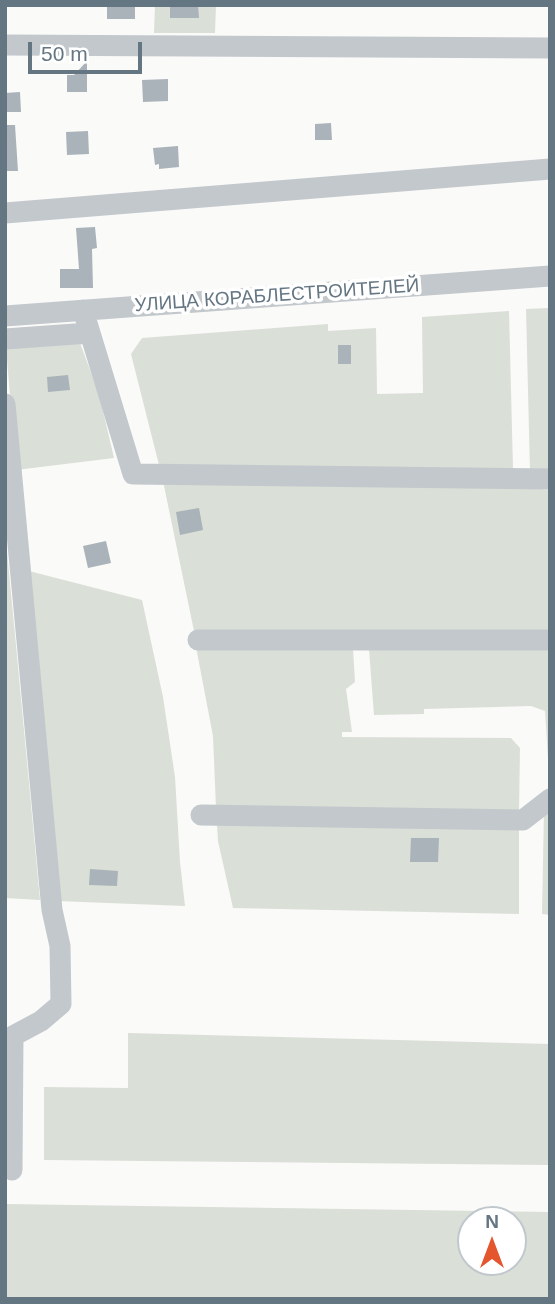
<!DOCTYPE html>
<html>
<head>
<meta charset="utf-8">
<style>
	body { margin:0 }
	#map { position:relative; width:555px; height:1304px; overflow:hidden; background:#fafaf8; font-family:Arial,sans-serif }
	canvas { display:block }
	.frame { position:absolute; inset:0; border:7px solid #657683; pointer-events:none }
	.north { position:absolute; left:457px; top:1206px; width:70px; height:70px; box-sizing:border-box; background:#fff; border:2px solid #c1c8cd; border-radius:50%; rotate:0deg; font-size:19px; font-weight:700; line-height:28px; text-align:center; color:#657683 }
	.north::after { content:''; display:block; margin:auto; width:24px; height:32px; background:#e4572e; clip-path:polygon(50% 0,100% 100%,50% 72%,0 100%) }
	.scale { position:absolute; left:28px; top:42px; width:114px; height:32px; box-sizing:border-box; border:4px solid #657683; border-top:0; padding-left:9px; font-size:21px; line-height:24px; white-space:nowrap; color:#657683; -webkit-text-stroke:5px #fff; paint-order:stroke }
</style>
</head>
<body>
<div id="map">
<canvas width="555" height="1304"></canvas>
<div class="frame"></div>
<div class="north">N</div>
<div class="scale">50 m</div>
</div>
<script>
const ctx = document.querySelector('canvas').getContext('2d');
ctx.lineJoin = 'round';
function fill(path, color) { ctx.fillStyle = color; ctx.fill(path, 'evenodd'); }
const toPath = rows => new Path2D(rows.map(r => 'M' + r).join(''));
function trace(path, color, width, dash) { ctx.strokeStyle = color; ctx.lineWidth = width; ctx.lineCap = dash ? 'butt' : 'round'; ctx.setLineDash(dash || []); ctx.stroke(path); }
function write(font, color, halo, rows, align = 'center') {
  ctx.font = font + ' Arial,sans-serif'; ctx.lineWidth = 7; ctx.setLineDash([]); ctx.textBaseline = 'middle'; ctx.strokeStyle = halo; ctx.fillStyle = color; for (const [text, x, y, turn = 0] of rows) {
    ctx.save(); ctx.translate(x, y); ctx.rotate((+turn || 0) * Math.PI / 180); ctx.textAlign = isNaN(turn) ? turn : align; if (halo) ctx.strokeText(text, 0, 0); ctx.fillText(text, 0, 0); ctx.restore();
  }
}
fill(toPath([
	[155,5,216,5,215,33,154,33],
	[550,308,550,473,530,472,526,309],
	[509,311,513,469,159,465,131,354,142,338,328,324,328,331,376,328,377,394,423,393,422,317],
	[80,343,99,394,114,458,16,470,6,347],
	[163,481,495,484,550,490,550,633,194,631],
	[5,531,15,635,40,900,5,898],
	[25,570,142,600,163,697,175,777,180,862,185,906,57,901],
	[196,647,353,649,355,682,346,689,352,732,342,732,342,737,511,738,520,748,519,811,216,808,213,736],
	[369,649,550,649,550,790,545,711,531,706,424,709,424,714,374,715],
	[550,806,550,915,542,914,544,810],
	[217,824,519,828,519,914,233,908,218,841],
	[128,1033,550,1044,550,1165,44,1160,44,1087,128,1088],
	[5,1204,550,1212,550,1299,5,1299],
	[513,1220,513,1262,471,1262,471,1220]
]), '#dadfd7');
fill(toPath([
	[107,5,135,5,135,19,107,19],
	[170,5,198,5,199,18,170,18],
	[87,61,87,92,67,92,67,75,74,75],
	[168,79,168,101,143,102,142,80],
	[20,92,21,112,5,112,5,93],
	[331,123,332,140,315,140,315,124],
	[5,125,15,125,18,171,5,171],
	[88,131,89,154,67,155,66,132],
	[178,146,179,167,159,169,159,164,155,165,153,148],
	[95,227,97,248,92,249,93,288,60,288,60,269,79,269,76,228],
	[338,345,351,345,351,364,338,364],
	[68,375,70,390,48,392,47,377],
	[199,508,203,530,180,535,176,512],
	[106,541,111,563,88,568,83,546],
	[411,838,439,838,438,862,410,862],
	[90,869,118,871,117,886,89,885]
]), '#aab3b9');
trace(toPath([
	[5,45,550,48],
	[5,213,550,169],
	[83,310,133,474,550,479],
	[5,316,550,276],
	[5,339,89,333],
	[5,404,52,910,60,946,61,1004,41,1021,13,1036,12,1170],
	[198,640,550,640],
	[201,815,523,820,550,799]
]), '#c3c8cc', 21);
write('19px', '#657683', '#fff', [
	["УЛИЦА КОРАБЛЕСТРОИТЕЛЕЙ",277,296,-4]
]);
</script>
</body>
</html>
